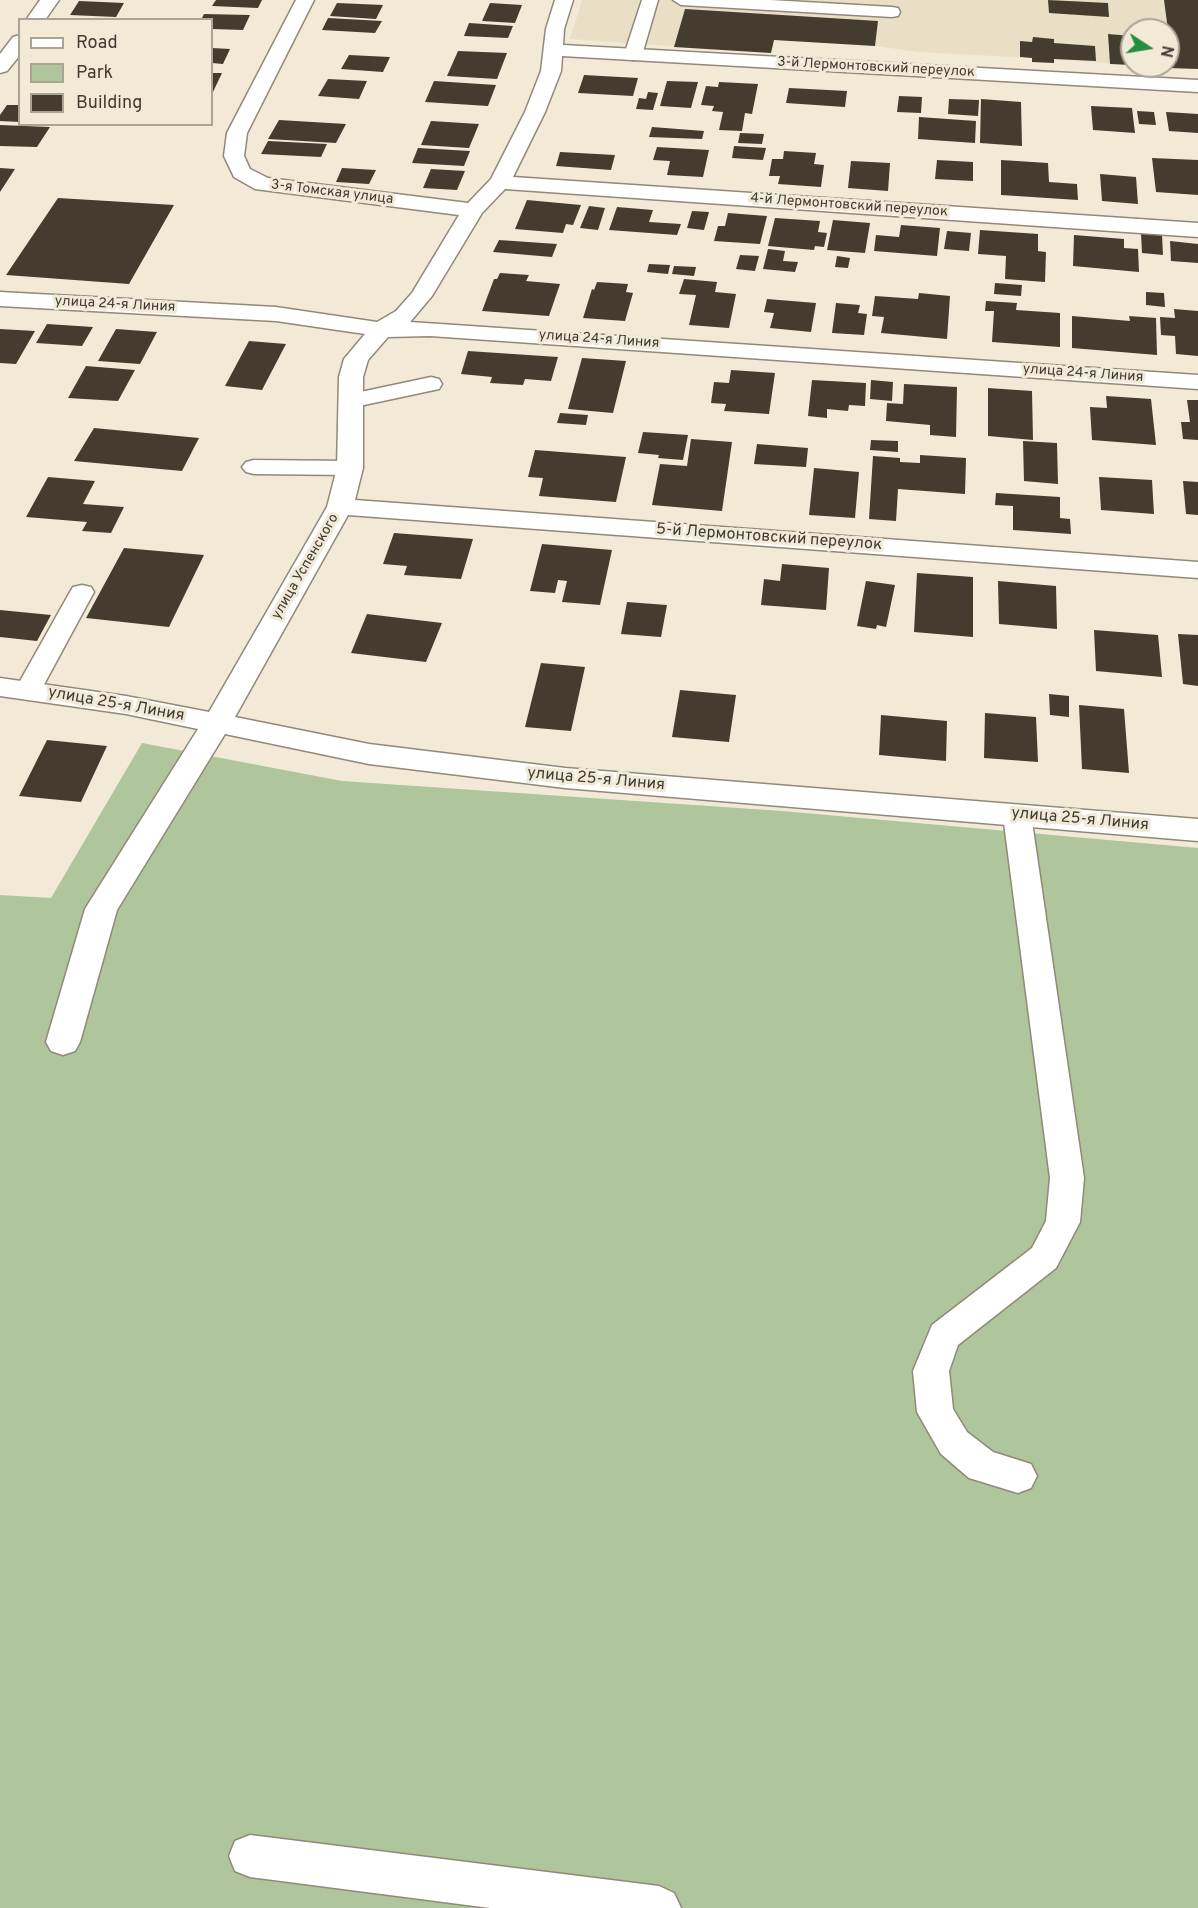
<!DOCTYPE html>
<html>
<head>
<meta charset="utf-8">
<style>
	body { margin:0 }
	#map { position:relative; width:1198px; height:1908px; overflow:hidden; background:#f2e9d7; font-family:Overpass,sans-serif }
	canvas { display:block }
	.legend { position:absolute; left:18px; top:18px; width:195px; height:108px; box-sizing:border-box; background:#f2e9d7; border:2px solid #aaa496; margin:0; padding:8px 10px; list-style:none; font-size:18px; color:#3f3c35 }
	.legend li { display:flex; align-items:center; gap:12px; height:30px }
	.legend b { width:30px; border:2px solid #aaa496 }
	.north { position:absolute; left:1120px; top:18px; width:60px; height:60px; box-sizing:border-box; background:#f2e9d7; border:2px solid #aaa496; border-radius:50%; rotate:102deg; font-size:16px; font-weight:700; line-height:24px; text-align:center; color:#3f3c35 }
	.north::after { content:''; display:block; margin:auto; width:21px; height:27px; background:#278b40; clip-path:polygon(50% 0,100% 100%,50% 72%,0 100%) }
</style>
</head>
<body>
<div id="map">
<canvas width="1198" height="1908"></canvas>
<ul class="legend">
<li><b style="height:8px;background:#fff"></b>Road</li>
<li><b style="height:16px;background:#afc59c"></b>Park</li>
<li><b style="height:16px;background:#443d2f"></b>Building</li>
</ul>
<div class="north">N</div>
</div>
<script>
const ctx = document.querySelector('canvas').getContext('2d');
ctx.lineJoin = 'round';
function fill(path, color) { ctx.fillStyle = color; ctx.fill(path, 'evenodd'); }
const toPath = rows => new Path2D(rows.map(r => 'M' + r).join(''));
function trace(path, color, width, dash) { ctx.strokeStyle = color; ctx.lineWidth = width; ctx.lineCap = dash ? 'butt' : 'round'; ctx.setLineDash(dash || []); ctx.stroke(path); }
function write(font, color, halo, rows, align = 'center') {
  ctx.font = font + ' Overpass,sans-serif'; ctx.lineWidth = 6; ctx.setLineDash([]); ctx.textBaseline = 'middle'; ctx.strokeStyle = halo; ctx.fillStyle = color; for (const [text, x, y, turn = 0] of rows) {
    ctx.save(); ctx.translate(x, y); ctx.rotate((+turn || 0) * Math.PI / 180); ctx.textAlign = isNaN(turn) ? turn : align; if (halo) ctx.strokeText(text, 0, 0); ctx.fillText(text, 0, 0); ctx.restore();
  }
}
fill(toPath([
	[582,0,1198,0,1198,69,1141,66,1168,66,1168,30,1132,30,1132,65,1054,59,1054,63,1032,62,1032,58,919,52,875,46,774,40,771,53,570,39]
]), '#eadfc6');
fill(toPath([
	[142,743,342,781,782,811,1198,848,1198,1908,0,1908,0,895,51,898]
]), '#afc59c');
fill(toPath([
	[216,0,262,0,258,8,212,6],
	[1048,0,1108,3,1109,17,1049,13],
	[1164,0,1198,0,1198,69,1168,68,1168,30],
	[79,1,124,3,116,17,70,15],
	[337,3,383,5,376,19,330,16],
	[490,3,522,5,515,23,482,21],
	[685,9,878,21,875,46,774,40,771,53,674,47],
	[204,14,250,15,243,30,212,29,212,20,201,20],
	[328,18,382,21,375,33,322,30],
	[469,23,513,26,508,38,464,36],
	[1108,34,1132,36,1132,65,1110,64],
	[1033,37,1054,39,1054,43,1095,46,1096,61,1054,59,1054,63,1032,62,1032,58,1020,57,1020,41,1032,42],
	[212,48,230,49,223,64,212,63],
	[458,51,507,53,497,79,447,76],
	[349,55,390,57,383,72,341,69],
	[212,73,222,73,212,94],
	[584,75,638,78,633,96,578,93],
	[328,79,367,81,359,99,318,96],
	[434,81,496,85,488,106,425,102],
	[667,81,698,82,691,108,660,106],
	[719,82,758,84,752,114,745,113,742,131,719,130,723,112,712,111,714,106,701,105,706,86,718,87],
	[789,88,847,91,845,107,786,103],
	[648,92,658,93,653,110,636,109,639,98,646,99],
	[899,96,922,97,921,113,897,112],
	[949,99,979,100,978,116,948,114],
	[981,99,1021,102,1022,146,980,143],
	[7,105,20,105,20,122,0,121,0,115],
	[1091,106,1132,108,1135,133,1093,130],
	[1137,111,1154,112,1156,125,1139,124],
	[1166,112,1198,114,1198,133,1169,131],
	[919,117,976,121,975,143,918,139],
	[279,120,346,124,336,143,268,139],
	[431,121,479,124,469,148,421,145],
	[0,125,50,127,37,147,0,146],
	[652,127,704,131,702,139,649,137],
	[740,133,764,134,762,144,738,143],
	[268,141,327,144,321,157,261,154],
	[734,146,766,148,763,160,732,158],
	[657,147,709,150,703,177,667,175,670,161,653,160],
	[418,148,470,151,464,166,412,163],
	[784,151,816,153,814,164,824,165,821,187,778,184,780,176,769,176,772,159,783,159],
	[560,152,615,155,611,170,556,166],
	[1152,158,1198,160,1198,195,1156,192],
	[937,160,973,162,973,181,935,179],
	[1001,160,1048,163,1049,182,1077,184,1078,200,1001,195],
	[851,161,890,163,888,191,848,188],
	[0,168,15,169,0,192],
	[342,168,376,170,369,184,336,182],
	[431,169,465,171,457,190,423,188],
	[1100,174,1136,177,1138,204,1102,201],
	[58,198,174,205,129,284,6,275],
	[527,200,581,205,573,225,566,224,563,233,515,229],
	[589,206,605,208,598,230,580,228],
	[617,207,653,210,649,222,681,224,677,235,609,230],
	[692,211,709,212,704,230,687,228],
	[728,213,767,216,760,244,714,241,718,226,725,226],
	[775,218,820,221,818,232,827,233,824,247,815,246,814,250,768,246],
	[833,220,870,223,865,253,827,250],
	[901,225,940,228,937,256,874,251,876,235,899,237],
	[980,230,1038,234,1038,251,1046,252,1045,282,1005,279,1006,256,978,254],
	[947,231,971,233,969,251,944,249],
	[1141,233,1162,235,1163,255,1142,253],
	[1074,235,1124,239,1124,248,1138,249,1139,272,1073,266],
	[499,240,557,244,552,257,493,252],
	[1170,241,1198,244,1198,263,1171,261],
	[768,249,785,251,783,261,798,262,795,272,763,269],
	[740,255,759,256,755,271,736,269],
	[837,256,850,258,848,268,835,267],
	[649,264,670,265,668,274,647,272],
	[674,266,696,267,694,276,672,274],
	[500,273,529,275,526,281,560,284,549,316,482,311,494,279,497,279],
	[684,279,717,282,715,292,736,294,729,328,689,325,696,295,679,294],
	[597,282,628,284,626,292,633,293,625,321,583,318,592,289,594,290],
	[995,283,1022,285,1021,296,994,294],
	[1146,292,1164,293,1165,307,1146,305],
	[919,293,950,296,947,339,881,333,884,317,872,316,875,296,918,299],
	[767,299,816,303,811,332,770,328,774,313,764,312],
	[986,301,1017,303,1016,310,1060,313,1060,347,992,342,994,311,985,311],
	[836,303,860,305,858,313,867,314,864,335,832,333],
	[1174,309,1198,311,1198,356,1176,354,1175,336,1161,335,1160,317,1175,318],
	[1072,316,1130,321,1129,316,1156,318,1157,355,1072,348],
	[47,324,93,327,82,346,36,343],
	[0,329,35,331,16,364,0,363],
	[116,329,157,332,140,364,98,361],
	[249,341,286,344,262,390,225,386],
	[468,351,558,357,551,381,525,379,523,385,490,383,492,377,461,374],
	[582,358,626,361,613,413,568,409],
	[86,366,135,370,118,401,68,398],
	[731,370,775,373,769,414,724,411,726,404,711,403,714,382,729,383],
	[812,380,866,383,865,406,849,405,848,411,827,409,827,418,808,416],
	[871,380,893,382,892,401,870,399],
	[904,384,957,387,956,437,930,435,930,425,886,421,887,403,903,404],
	[988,388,1032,391,1033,440,988,436],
	[1106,396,1151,399,1156,445,1092,440,1090,407,1107,408],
	[1187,400,1198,400,1198,440,1183,439,1181,422,1190,422],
	[560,413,588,415,586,425,557,423],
	[94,428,199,438,182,471,74,461],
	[643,432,688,435,683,460,658,458,659,455,638,453],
	[691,439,732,442,722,511,652,505,660,464,687,466],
	[871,440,898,441,898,452,870,450],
	[1023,441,1057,443,1058,484,1024,481],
	[757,444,808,448,806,467,754,464],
	[535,450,626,457,616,502,539,496,543,478,528,477],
	[920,455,966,458,965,494,898,489,896,521,869,519,873,456,900,458,900,462,920,463],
	[814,468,859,472,855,518,809,515],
	[48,477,95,481,83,504,124,507,111,533,82,531,87,522,26,517],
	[1099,477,1152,480,1154,514,1101,510],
	[1183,481,1198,482,1198,515,1186,514],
	[996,493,1060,497,1060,518,1070,519,1071,534,1013,530,1013,506,995,505],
	[394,533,473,539,461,579,404,575,407,566,383,564],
	[542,544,612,550,600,605,562,602,567,581,558,580,555,593,530,591],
	[124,548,204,555,169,627,86,618],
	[782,564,829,568,826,610,761,605,764,579,780,581],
	[917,573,973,577,973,637,914,632],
	[866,581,895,585,886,627,877,625,876,629,857,626],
	[998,581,1056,586,1057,629,999,624],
	[627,602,667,605,661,637,621,634],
	[0,610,51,615,37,641,0,637],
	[367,614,442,623,426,662,351,653],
	[1094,630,1158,635,1162,677,1096,671],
	[1178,634,1198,635,1198,686,1183,684],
	[541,663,585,667,571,731,525,727],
	[680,690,736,695,729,742,672,737],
	[1049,694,1069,696,1069,717,1050,715],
	[1079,705,1124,709,1129,773,1082,769],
	[985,713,1036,717,1038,762,984,758],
	[881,715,947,721,946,761,879,755],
	[47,740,107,746,81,802,19,796]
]), '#443d2f');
const service = toPath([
	[642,0,658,0,642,55,639,59,633,60,627,59,624,55,642,0],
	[673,0,770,0,892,7,898,8,900,12,898,16,892,17,681,5,673,0],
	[431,377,439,379,442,384,439,389,350,408,342,406,339,401,342,396,431,377],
	[254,460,350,461,358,463,362,468,358,473,350,475,254,474,246,472,242,467,246,462,254,460],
	[82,585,91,587,94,592,41,690,37,696,28,698,19,696,15,690,70,592,73,587,82,585],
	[1017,806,1027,808,1031,815,1084,1178,1080,1222,1056,1268,958,1345,949,1371,953,1409,967,1432,993,1452,1031,1464,1037,1476,1031,1488,1018,1493,969,1478,941,1454,917,1412,913,1371,932,1325,1032,1248,1046,1221,1050,1178,1003,815,1007,808,1017,806],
	[250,1835,659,1886,674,1893,681,1908,490,1908,250,1877,235,1871,229,1856,235,1841,250,1835]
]);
const minor = toPath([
	[40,0,59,0,45,20,26,20,40,0],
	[296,0,314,0,247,133,244,156,250,169,268,178,468,203,491,179,525,112,541,71,546,29,555,0,573,0,564,29,563,45,1198,80,1198,92,562,56,561,71,545,112,513,177,1198,223,1198,237,505,189,482,213,432,296,410,322,1198,375,1198,389,430,336,388,337,368,360,363,377,363,468,355,500,1198,562,1198,578,348,515,235,717,369,744,565,768,1198,819,1198,841,565,788,369,764,225,734,117,910,80,1042,75,1051,63,1055,51,1051,46,1042,85,909,198,729,126,714,0,696,0,678,126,696,209,712,327,507,337,468,339,377,344,359,365,334,276,321,0,306,0,292,276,307,377,322,396,311,412,293,459,215,255,189,234,177,224,156,227,133,296,0],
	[20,35,20,55,7,71,0,73,0,54,13,37,20,35]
]);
trace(service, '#918979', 3);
trace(minor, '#918979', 3);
fill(service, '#fff');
fill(minor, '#fff');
write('14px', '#3f3c35', '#f2e9d7', [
	["3-й Лермонтовский переулок",876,68,3],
	["3-я Томская улица",332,193,7],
	["4-й Лермонтовский переулок",849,206,4],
	["улица 24-я Линия",115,305,3],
	["улица 24-я Линия",599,340,4],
	["улица 24-я Линия",1083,374,4],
	["улица Успенского",306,567,-60]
]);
write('16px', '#3f3c35', '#f2e9d7', [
	["5-й Лермонтовский переулок",769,538,4],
	["улица 25-я Линия",116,705,10],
	["улица 25-я Линия",596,780,5],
	["улица 25-я Линия",1080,820,5]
]);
</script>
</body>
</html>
